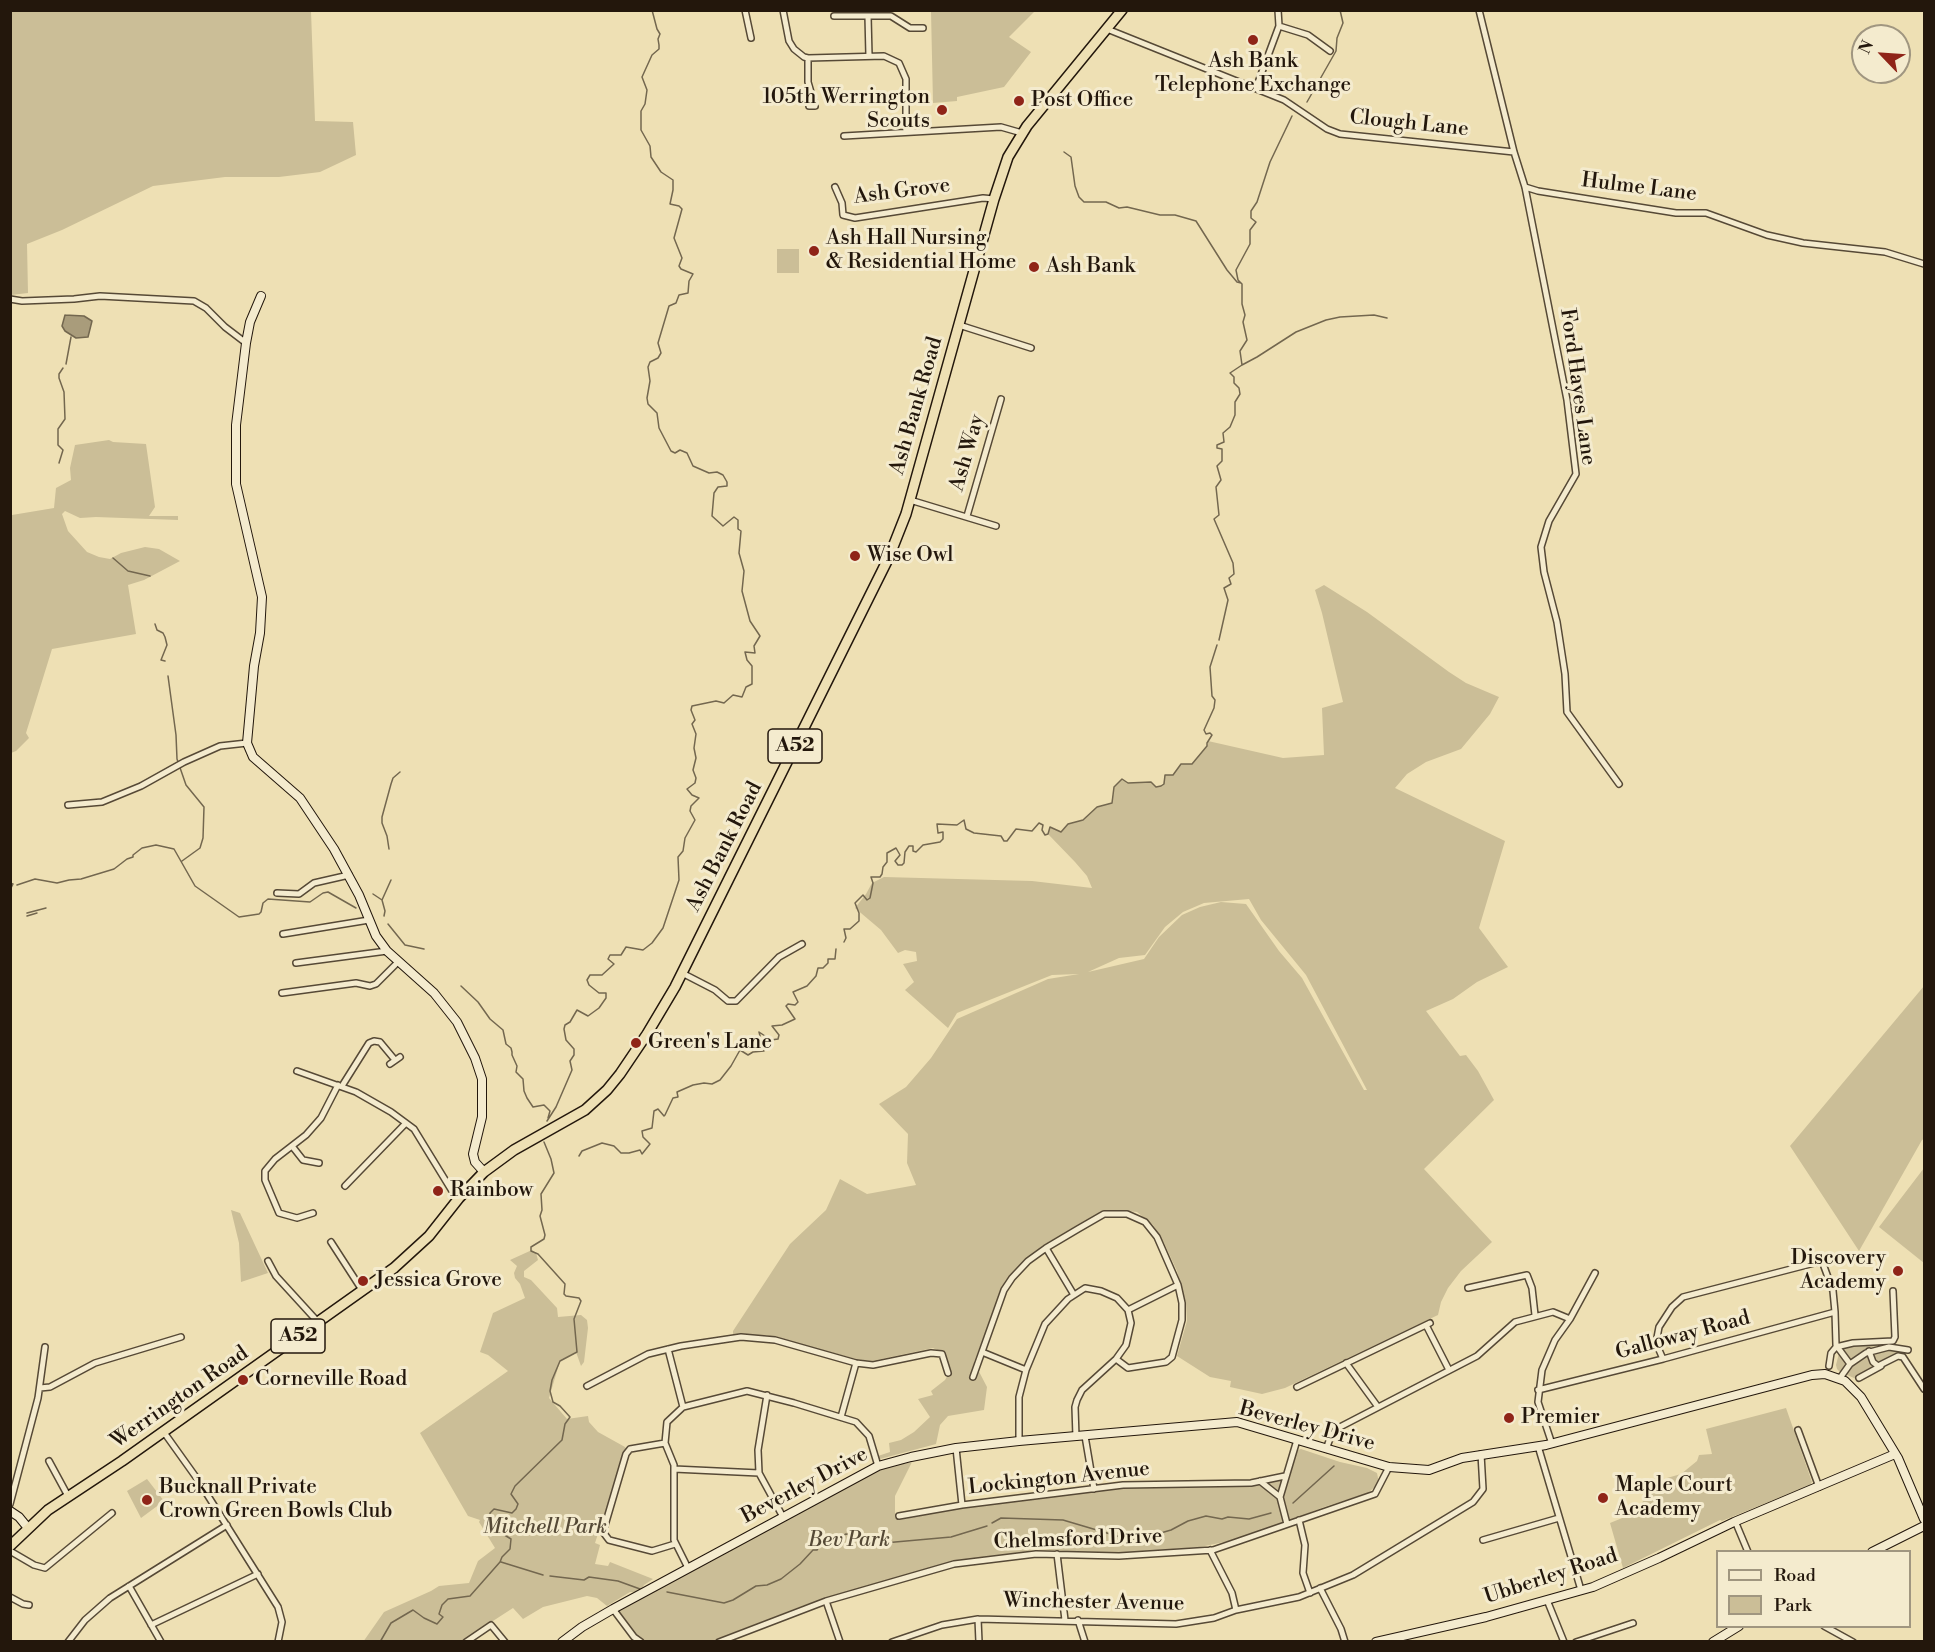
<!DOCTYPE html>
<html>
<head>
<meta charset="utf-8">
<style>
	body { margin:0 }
	#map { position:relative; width:1935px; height:1652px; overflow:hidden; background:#eee0b4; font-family:"Libre Bodoni",serif }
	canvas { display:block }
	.frame { position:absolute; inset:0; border:12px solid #23170c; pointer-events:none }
	.legend { position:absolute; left:1716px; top:1550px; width:195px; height:78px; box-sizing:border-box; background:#f4ebce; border:2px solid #a09680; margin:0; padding:8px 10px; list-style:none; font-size:18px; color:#23170c }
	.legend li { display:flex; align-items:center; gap:12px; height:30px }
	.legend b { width:30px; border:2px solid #a09680 }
	.north { position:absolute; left:1851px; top:24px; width:60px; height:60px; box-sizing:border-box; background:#f4ebce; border:2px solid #a09680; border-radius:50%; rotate:295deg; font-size:16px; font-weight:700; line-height:24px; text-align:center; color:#23170c }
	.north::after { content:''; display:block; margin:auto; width:21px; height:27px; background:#8f2418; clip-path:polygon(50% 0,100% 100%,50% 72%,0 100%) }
</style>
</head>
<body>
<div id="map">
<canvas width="1935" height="1652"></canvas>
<div class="frame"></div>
<ul class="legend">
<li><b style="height:8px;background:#f4ebce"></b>Road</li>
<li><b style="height:16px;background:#cbbe97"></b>Park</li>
</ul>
<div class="north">N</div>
</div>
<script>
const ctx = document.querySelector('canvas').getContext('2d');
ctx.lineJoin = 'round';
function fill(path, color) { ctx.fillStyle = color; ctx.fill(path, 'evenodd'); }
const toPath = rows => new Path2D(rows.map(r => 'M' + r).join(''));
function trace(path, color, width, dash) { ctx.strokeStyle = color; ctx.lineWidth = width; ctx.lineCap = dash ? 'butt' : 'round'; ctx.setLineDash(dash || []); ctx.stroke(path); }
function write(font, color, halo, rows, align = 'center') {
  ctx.font = font + ' "Libre Bodoni",serif'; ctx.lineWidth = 6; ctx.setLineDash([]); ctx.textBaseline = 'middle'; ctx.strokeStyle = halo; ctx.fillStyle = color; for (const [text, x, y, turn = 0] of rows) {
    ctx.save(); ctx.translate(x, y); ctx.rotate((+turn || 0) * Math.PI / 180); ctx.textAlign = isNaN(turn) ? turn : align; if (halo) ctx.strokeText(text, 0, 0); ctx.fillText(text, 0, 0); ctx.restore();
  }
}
fill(toPath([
	[10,11,311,11,315,121,353,122,356,155,320,172,279,177,225,177,153,186,62,230,27,244,28,293,11,295],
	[931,11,1035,11,1009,37,1031,52,1004,87,957,97,957,101,933,103],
	[777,249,799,249,799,273,777,273],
	[109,440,113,442,146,444,155,507,149,516,178,516,178,520,96,517,80,518,65,511,62,514,68,531,87,552,99,557,110,559,121,553,145,547,159,549,180,561,144,580,128,585,136,634,52,649,26,733,29,738,16,751,11,753,12,515,54,508,56,488,71,480,70,468,75,445],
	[1324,585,1367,612,1449,672,1466,683,1499,697,1490,714,1461,749,1426,762,1407,774,1395,788,1505,841,1479,928,1508,967,1477,982,1453,999,1426,1011,1460,1056,1466,1055,1478,1071,1494,1100,1424,1169,1492,1242,1461,1271,1448,1288,1441,1302,1438,1315,1285,1388,1262,1394,1230,1387,1231,1381,1210,1377,1177,1356,1187,1321,1186,1304,1177,1271,1164,1243,1153,1225,1137,1212,1117,1210,1103,1212,1042,1246,1005,1281,974,1362,987,1387,984,1410,948,1416,940,1425,936,1444,880,1459,878,1456,890,1452,889,1443,901,1440,914,1432,930,1417,918,1399,933,1395,931,1391,945,1380,949,1373,943,1353,933,1348,872,1361,856,1359,766,1335,733,1336,733,1331,790,1244,826,1210,840,1179,867,1194,916,1185,907,1163,908,1134,879,1104,906,1087,931,1058,957,1019,1048,979,1079,974,1052,975,957,1013,948,1028,905,990,914,982,903,964,917,961,916,952,905,950,898,953,881,930,855,908,866,894,872,883,884,877,1032,881,1092,888,1087,876,1075,862,1048,834,1050,827,1061,832,1068,824,1083,820,1097,807,1112,803,1114,787,1122,779,1128,783,1151,782,1156,787,1161,786,1163,784,1165,775,1173,775,1181,764,1192,764,1207,747,1208,741,1283,758,1324,755,1322,708,1343,702,1322,613,1315,590],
	[1249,899,1261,920,1306,975,1367,1090,1364,1090,1302,978,1279,951,1246,904,1221,902,1200,907,1182,915,1159,937,1144,959,1088,972,1119,958,1145,955,1165,927,1183,912,1204,903],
	[1924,986,1924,1139,1922,1140,1859,1251,1790,1146],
	[1924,1168,1924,1263,1879,1227],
	[231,1210,240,1213,268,1273,241,1282,239,1243],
	[532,1250,536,1253,538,1260,524,1271,524,1277,531,1280,557,1308,558,1317,581,1315,587,1320,588,1328,584,1362,581,1366,576,1352,560,1361,549,1398,567,1419,588,1416,589,1422,598,1432,625,1447,626,1449,595,1543,600,1545,595,1564,608,1566,610,1562,653,1579,644,1585,640,1592,630,1592,607,1606,597,1598,587,1596,543,1607,523,1619,513,1608,462,1641,363,1642,384,1612,431,1591,439,1586,469,1583,478,1561,495,1548,479,1522,480,1520,468,1516,420,1433,508,1371,488,1355,480,1352,493,1313,525,1298,520,1284,515,1278,514,1273,517,1266,510,1260],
	[1891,1342,1897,1346,1896,1354,1854,1378,1840,1372,1837,1369,1836,1365,1839,1353,1844,1347],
	[1786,1408,1812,1482,1810,1485,1722,1521,1720,1520,1623,1568,1610,1523,1632,1514,1651,1492,1662,1488,1667,1478,1681,1474,1697,1461,1699,1455,1712,1454,1706,1429],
	[1301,1449,1340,1462,1367,1468,1377,1473,1379,1483,1368,1493,1324,1507,1276,1526,1229,1541,1200,1547,1107,1554,1035,1549,1021,1553,957,1560,802,1606,712,1641,647,1641,634,1634,619,1611,880,1469,912,1462,895,1496,895,1517,898,1520,968,1507,1135,1486,1259,1485,1287,1478,1295,1451],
	[147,1479,164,1501,141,1518,127,1491]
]), '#cbbe97');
const water = toPath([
	[65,315,84,316,92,321,88,337,76,338,65,331,62,326,65,315]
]);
fill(water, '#a99c7b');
trace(water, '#73674f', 1.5);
trace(toPath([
	[1307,102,1336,51,1337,38,1343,23,1340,10],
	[1064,152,1071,157,1075,186,1079,197,1084,202,1106,202,1119,208,1127,207,1160,215,1175,215,1196,221,1227,270,1237,282,1241,283],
	[66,364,71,337],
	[1242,365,1257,357,1296,332,1326,320,1340,317,1374,315,1387,318],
	[59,463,63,450,58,445,58,429,65,419,64,392,59,378,59,374,63,368],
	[113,558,128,571,150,576],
	[155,624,157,630,163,633,165,637,167,645,161,660,165,661],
	[1219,640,1228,600,1224,588,1231,584,1229,578,1234,574,1233,563,1214,519,1219,515,1216,487,1221,480,1217,466,1222,461,1222,449,1217,448,1217,445,1224,442,1223,433,1230,427,1235,415,1235,402,1240,394,1239,388,1234,383,1234,377,1230,373,1242,365,1240,351,1247,340,1243,322,1245,315,1242,304,1242,284,1238,280,1236,270,1250,244,1250,230,1256,222,1251,218,1251,211,1257,202,1270,162,1292,116],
	[168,676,176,735,177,759,186,785,204,807,203,838,200,848,182,861],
	[389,849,387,836,382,823,382,817,391,784,393,778,400,772],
	[10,883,13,884,11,888],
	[17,885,35,879,57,883,69,880,81,879,114,869,127,859,133,857,133,855,142,848,156,845,174,849,195,886,239,917,259,914,261,912,263,903,268,899,310,902,323,893,328,892,356,908],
	[373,894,382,900,385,911,384,916],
	[382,900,391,880],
	[27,913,46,908],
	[27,916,37,913],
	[388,924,405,945,424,949],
	[844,942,846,938,844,929,850,929,859,921,859,913,855,903,863,895,867,900,870,898,873,883,871,877,880,877,882,874,883,867,887,862,887,853,896,848,900,855,895,861,898,865,902,865,904,863,905,852,909,846,913,846,913,851,916,852,923,845,940,842,943,839,943,832,938,833,937,824,957,825,964,820,966,829,974,833,1001,836,1004,841,1007,841,1016,829,1032,831,1039,823,1043,825,1042,830,1045,835,1048,834,1050,827,1061,832,1068,824,1083,820,1097,807,1112,803,1114,787,1122,779,1128,783,1151,782,1156,787,1161,786,1164,784,1165,775,1173,775,1181,764,1192,764,1207,746,1207,743,1212,735,1210,733,1206,734,1204,730,1214,708,1215,700,1212,696,1210,667,1217,645],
	[461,986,478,1002,490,1019,503,1030,506,1044,511,1048,512,1052,512,1055,517,1066,516,1072,523,1079,524,1091,527,1098,533,1107,544,1105,550,1111,548,1118],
	[547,1121,556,1107,572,1070,570,1061,574,1055,574,1049,566,1040,564,1029,565,1025,570,1022,577,1010,588,1016,599,1008,606,998,606,993,599,993,589,985,587,980,590,975,602,975,614,964,608,959,610,955,621,955,626,947,643,950,652,943,663,928,679,880,678,857,683,851,685,838,695,820,690,811,691,806,699,798,692,795,687,789,695,783,696,778,693,770,696,758,694,748,696,734,692,724,695,720,691,710,692,706,716,701,724,703,733,695,742,697,746,687,752,684,752,666,747,660,745,652,755,653,754,646,760,636,750,621,742,591,744,571,739,553,741,531,738,529,738,520,734,517,723,526,712,516,714,493,718,487,727,486,727,482,723,475,717,472,709,473,693,466,687,453,680,450,675,453,671,451,659,428,657,413,648,404,647,398,650,381,648,367,650,362,658,358,661,353,658,343,669,306,676,303,679,295,688,293,689,281,693,274,681,269,679,266,682,258,674,238,682,209,679,206,670,204,673,190,673,180,661,172,651,157,650,146,641,130,641,111,645,104,647,90,642,77,652,55,659,49,659,45,658,39,660,34,657,29,652,10],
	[579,1156,582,1151,602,1143,614,1146,621,1153,629,1153,640,1150,642,1154,650,1144,643,1137,642,1131,652,1128,654,1111,658,1109,664,1116,665,1115,673,1098,678,1097,677,1092,693,1085,704,1083,712,1084,720,1080,731,1066,740,1050,748,1055,753,1052,764,1051,759,1032,771,1040,778,1039,779,1035,772,1026,782,1025,795,1019,786,1006,788,1004,795,1005,798,1002,793,992,807,986,816,976,818,968,823,968,828,963,828,959,835,959,836,949],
	[1293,1503,1334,1466],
	[992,1523,1001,1518,1063,1520,1127,1539],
	[1133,1539,1147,1537,1171,1530,1188,1521,1206,1516,1222,1519,1228,1517,1249,1519,1271,1513],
	[501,1562,543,1575],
	[550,1576,584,1580,589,1577,618,1581,640,1589],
	[667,1592,724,1603,733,1600,756,1586,767,1585,781,1579,800,1564,813,1550,817,1550,824,1538,840,1537,846,1534,884,1543,951,1537,987,1526],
	[380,1642,391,1623,413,1610,424,1618,437,1624,443,1617,439,1614,442,1605,448,1599,470,1596,500,1562,502,1557,510,1549,511,1539,493,1528,490,1522,490,1513,494,1509,512,1513,516,1509,518,1504,511,1494,515,1486,562,1440,565,1424,570,1417,560,1406,553,1402,550,1391,552,1380,560,1361,577,1352,574,1319,581,1301,579,1298,566,1296,564,1294,565,1284,538,1254,531,1251,531,1247,544,1239,545,1235,540,1216,542,1210,541,1194,554,1173,551,1159,544,1142]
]), '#73674f', 1.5);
const street = toPath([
	[745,10,751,38],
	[783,10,789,41,794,49,804,57,808,58,884,56,899,63,906,79,906,132],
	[1479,10,1514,152,1525,187,1567,400,1576,474,1549,521,1541,547,1544,572,1557,622,1565,674,1567,712,1619,784],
	[834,16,891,16,910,28,923,28],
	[868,16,869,56],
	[1279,26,1308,35,1330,51],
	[1107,29,1284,100,1327,129,1340,134,1514,152],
	[808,58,808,82,815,106,809,106],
	[1256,88,1279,26,1278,10],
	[844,136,1001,127,1022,133],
	[835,187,842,203,843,215,855,218,983,198,994,199],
	[1525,187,1538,191,1676,213,1706,213,1767,235,1803,243,1885,252,1924,264],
	[10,299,22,301,74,299,100,296,194,301,206,308,225,327,246,343],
	[959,325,1031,348],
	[910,500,996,526],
	[967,516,1001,399],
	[68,805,102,802,141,786,184,762,220,746,247,743],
	[277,893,299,894,314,883,349,875],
	[283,934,369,920],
	[296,963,387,951],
	[682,973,715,990,728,1001,736,1001,779,957,802,944],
	[282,993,356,983,370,986,376,984,398,962],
	[390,1064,400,1057],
	[297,1071,356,1092,391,1112,414,1129,452,1191,459,1198],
	[342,1086,369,1043,374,1041,380,1042,395,1060],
	[292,1146,303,1160,319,1163],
	[345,1186,406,1123],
	[313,1213,297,1218,279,1213,265,1180,265,1171,275,1159,306,1135,321,1118,338,1085],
	[331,1242,362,1290],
	[1046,1248,1074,1295],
	[268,1261,276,1276,318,1322],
	[1468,1288,1527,1275,1532,1288,1535,1315],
	[1128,1310,1178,1285],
	[1426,1325,1449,1370],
	[668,1349,683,1407],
	[1869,1351,1873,1362,1878,1366,1898,1356,1903,1357,1924,1389],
	[982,1352,1026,1370],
	[1663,1359,1656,1343,1659,1327,1672,1307,1683,1297,1822,1261,1833,1291,1835,1312,1836,1345,1850,1364],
	[1346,1363,1378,1407],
	[1829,1366,1831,1353,1836,1347,1853,1343,1893,1341,1895,1337,1893,1291],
	[973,1377,1004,1290,1012,1278,1028,1261,1046,1248,1078,1229,1104,1214,1127,1214,1145,1222,1157,1237,1178,1285,1182,1303,1182,1320,1172,1357,1166,1362,1128,1368,1116,1359],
	[1840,1378,1850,1364,1866,1353,1889,1347,1908,1350],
	[1859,1378,1881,1366],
	[587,1386,648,1354,681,1346,741,1337,775,1340,856,1363,873,1365,931,1353,942,1354,948,1373],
	[1297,1387,1430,1323],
	[40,1388,50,1387,95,1363,181,1337],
	[1538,1390,1663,1359,1835,1312],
	[767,1395,758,1450,759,1473,783,1517],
	[841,1417,856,1363],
	[1798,1430,1819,1487],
	[163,1431,198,1480,278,1607,282,1622,278,1642],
	[1085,1436,1094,1489],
	[1019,1441,1019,1397,1026,1370,1045,1324,1068,1299,1085,1288,1101,1291,1117,1298,1128,1310,1131,1323,1126,1345,1116,1359,1082,1390,1077,1400,1075,1407,1076,1437],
	[665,1443,630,1449,626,1454,603,1532,609,1540,652,1551,675,1544],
	[1552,1444,1538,1402,1542,1370,1555,1340,1570,1319,1595,1273],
	[1538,1446,1581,1590],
	[956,1448,962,1505],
	[1326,1449,1331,1436,1338,1428,1477,1356,1515,1322,1553,1312,1570,1319],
	[49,1461,68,1496],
	[674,1469,759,1473],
	[1260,1481,1280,1497],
	[10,1504,38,1398,45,1347],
	[899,1516,962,1505,1123,1485,1251,1483,1285,1476],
	[1299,1520,1305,1545,1303,1573,1310,1593],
	[1735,1521,1748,1552],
	[1287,1524,1280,1497,1297,1440],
	[1483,1540,1559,1518],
	[1210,1550,1232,1593,1236,1610],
	[10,1551,34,1565,45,1568,112,1513],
	[1057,1554,1065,1620],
	[688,1568,674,1540,674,1465,665,1443,667,1422,683,1407,747,1391,794,1403,856,1422,869,1436,878,1466],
	[129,1586,161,1642],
	[1320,1588,1341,1629,1345,1642],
	[10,1597,23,1604,29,1605],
	[1547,1600,1564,1642],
	[826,1601,840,1642],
	[613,1609,634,1637,641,1642],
	[978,1619,979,1642],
	[1078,1620,1085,1642],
	[151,1625,258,1574],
	[1824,1626,1853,1642],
	[68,1642,85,1620,110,1598,227,1525],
	[466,1642,491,1625,505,1642],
	[719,1642,826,1601,954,1564,1036,1554,1119,1556,1213,1550,1375,1494,1389,1467],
	[892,1642,942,1625,978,1619,1176,1624,1214,1618,1236,1610,1299,1597,1353,1575,1473,1502,1483,1489,1481,1454],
	[1576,1642,1633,1623]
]);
const secondary = toPath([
	[261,296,250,322,246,343,236,425,236,484,262,597,260,633,254,666,247,743,253,757,300,798,334,849,359,895,376,936,387,951,434,993,457,1022,475,1058,482,1079,482,1117,473,1154,475,1162,484,1172],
	[10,1511,19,1517,28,1528],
	[1872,1552,1924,1526],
	[562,1642,582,1627,613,1609,878,1466,911,1457,956,1448,1019,1441,1237,1422,1389,1467,1429,1470,1462,1458,1546,1445,1812,1375,1825,1374,1845,1381,1861,1397,1898,1458,1924,1519],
	[1376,1642,1486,1617,1593,1587,1659,1558,1734,1522,1895,1454],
	[1713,1642,1739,1626]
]);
const highway = toPath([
	[10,1546,48,1510,122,1461,394,1268,429,1236,459,1198,484,1172,514,1150,585,1110,607,1090,620,1074,647,1034,675,987,889,557,906,514,994,199,1008,157,1027,126,1122,10]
]);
trace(street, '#564936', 8);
trace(secondary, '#23170c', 10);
trace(highway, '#23170c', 12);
trace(street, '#f4ebce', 5);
trace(secondary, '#f4ebce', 8);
trace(highway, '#eee0b4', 9);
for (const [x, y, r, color] of [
	[1253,40,6,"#8f2418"],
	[1019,101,6,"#8f2418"],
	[942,110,6,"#8f2418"],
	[814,251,6,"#8f2418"],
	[1034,267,6,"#8f2418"],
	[855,556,6,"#8f2418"],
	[636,1043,6,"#8f2418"],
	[438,1191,6,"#8f2418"],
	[1898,1271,6,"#8f2418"],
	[363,1281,6,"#8f2418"],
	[243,1380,6,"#8f2418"],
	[1509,1418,6,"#8f2418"],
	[1603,1498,6,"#8f2418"],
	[147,1500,6,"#8f2418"]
]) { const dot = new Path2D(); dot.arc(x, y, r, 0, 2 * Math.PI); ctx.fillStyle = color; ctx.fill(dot); trace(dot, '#f4ebce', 2); }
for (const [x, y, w] of [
	[795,746,54],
	[298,1336,54]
]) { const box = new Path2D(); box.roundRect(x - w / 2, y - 17, w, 34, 4.5); ctx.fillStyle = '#f4ebce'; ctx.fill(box); trace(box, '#23170c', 1.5); }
write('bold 20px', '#23170c', null, [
	["A52",795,746],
	["A52",298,1336]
]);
write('21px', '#23170c', '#f4ebce', [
	["Ash Bank",1253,62,"center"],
	["Telephone Exchange",1253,86,"center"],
	["105th Werrington",930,98,"right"],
	["Scouts",930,122,"right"],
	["Post Office",1031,101],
	["Ash Hall Nursing",826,239],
	["& Residential Home",826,263],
	["Ash Bank",1046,267],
	["Wise Owl",867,556],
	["Green's Lane",648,1043],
	["Rainbow",450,1191],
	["Discovery",1886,1259,"right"],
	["Academy",1886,1283,"right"],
	["Jessica Grove",375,1281],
	["Corneville Road",255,1380],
	["Premier",1521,1418],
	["Maple Court",1615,1486],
	["Academy",1615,1510],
	["Bucknall Private",159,1488],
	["Crown Green Bowls Club",159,1512]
], 'left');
write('21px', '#23170c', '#f4ebce', [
	["Clough Lane",1409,124,6],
	["Hulme Lane",1639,188,7],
	["Ash Grove",902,192,-7],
	["Ford Hayes Lane",1577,387,82],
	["Ash Bank Road",917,406,-74],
	["Ash Way",968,453,-74],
	["Ash Bank Road",725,847,-63],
	["Galloway Road",1683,1336,-15],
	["Werrington Road",180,1398,-35],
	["Beverley Drive",1307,1427,15],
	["Lockington Avenue",1059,1479,-6],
	["Beverley Drive",805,1486,-28],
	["Chelmsford Drive",1078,1540,-2],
	["Ubberley Road",1551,1577,-18],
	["Winchester Avenue",1094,1603,1]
]);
write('italic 21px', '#554936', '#f4ebce', [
	["Mitchell Park",545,1528],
	["Bev Park",849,1541]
]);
</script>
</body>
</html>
